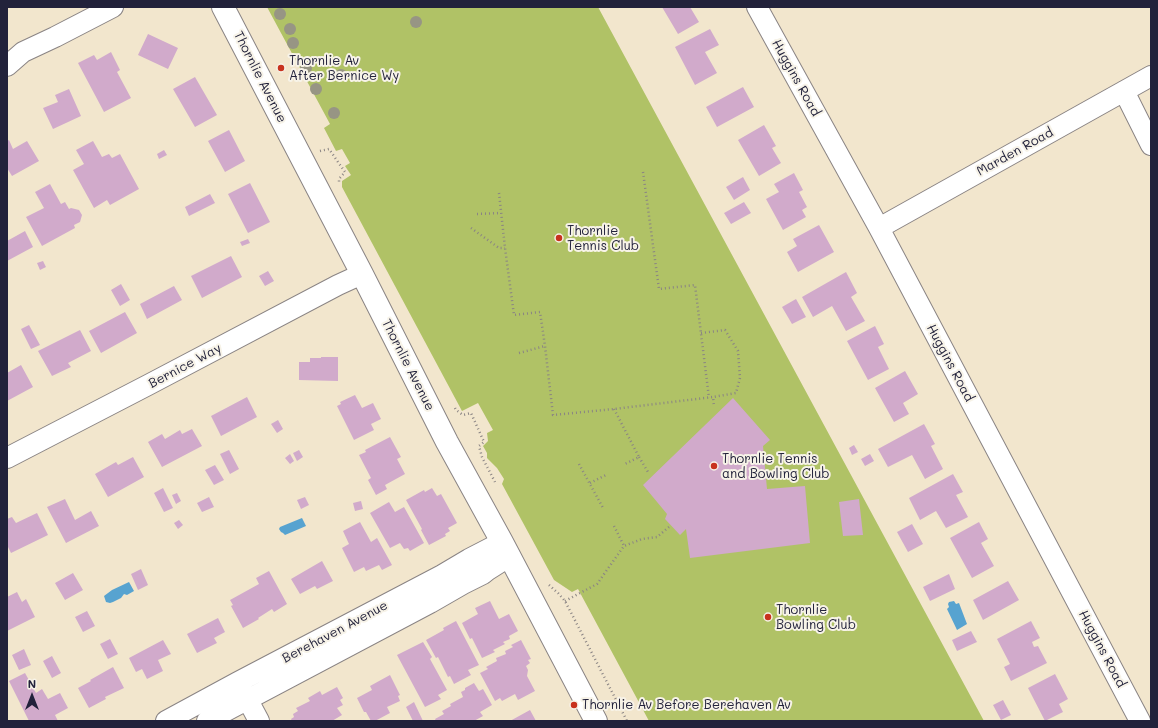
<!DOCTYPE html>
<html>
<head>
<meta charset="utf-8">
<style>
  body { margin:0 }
  #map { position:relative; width:1158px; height:728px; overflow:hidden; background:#f2e6cd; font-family:Mali,sans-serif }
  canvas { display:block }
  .frame { position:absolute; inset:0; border:8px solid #22223b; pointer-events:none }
  .north { position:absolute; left:12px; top:676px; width:40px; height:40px; -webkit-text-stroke:3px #f7f3e8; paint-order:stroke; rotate:0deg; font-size:11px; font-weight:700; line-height:16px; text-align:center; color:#22223b }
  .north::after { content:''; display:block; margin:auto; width:14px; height:18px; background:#22223b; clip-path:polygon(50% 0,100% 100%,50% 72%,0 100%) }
</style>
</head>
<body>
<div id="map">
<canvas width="1158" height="728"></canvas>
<div class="frame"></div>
<div class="north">N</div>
</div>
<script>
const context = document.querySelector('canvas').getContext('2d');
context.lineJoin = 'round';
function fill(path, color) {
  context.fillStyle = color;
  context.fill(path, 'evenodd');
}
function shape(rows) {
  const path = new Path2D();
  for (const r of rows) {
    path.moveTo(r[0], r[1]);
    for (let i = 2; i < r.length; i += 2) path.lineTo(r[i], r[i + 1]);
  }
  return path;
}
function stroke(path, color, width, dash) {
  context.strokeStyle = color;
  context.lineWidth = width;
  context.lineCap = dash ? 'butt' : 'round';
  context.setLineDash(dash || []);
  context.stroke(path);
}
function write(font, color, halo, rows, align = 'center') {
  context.font = font + ' Mali,sans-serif';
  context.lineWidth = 4;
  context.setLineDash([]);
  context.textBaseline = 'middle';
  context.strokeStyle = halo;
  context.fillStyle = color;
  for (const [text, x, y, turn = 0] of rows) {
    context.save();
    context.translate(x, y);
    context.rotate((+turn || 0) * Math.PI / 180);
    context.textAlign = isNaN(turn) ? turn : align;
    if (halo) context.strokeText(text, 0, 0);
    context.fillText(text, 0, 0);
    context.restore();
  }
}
fill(shape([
  [267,7,598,7,984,721,649,721,578,589,572,592,554,580,502,484,504,479,497,468,487,458,487,453,483,446,488,441,487,433,493,430,478,403,462,411,342,187,342,181,351,175,345,166,350,163,342,149,336,151,324,128,330,124]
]), '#b0c266');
fill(shape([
  [302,518,306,526,285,535,283,533,281,532,279,529,280,527],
  [129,582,134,591,127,595,124,594,121,598,113,602,110,603,106,602,104,596,112,590],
  [954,601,956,604,959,603,967,624,957,630,947,609,949,607,948,604,949,602]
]), '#57a3d0');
fill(shape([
  [662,7,690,7,699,22,678,34],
  [710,29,719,45,705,52,717,73,695,85,675,47],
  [148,34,178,48,168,69,138,55],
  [111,52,120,70,117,72,131,98,104,112,78,63,94,55,97,60],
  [195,77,217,115,195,127,173,89],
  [743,87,754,107,717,127,706,107],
  [69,89,81,116,53,129,43,108,58,102,55,95],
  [764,125,776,146,772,148,781,163,759,176,738,140],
  [229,130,245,161,225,172,208,141],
  [9,140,13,149,27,141,39,161,12,176,7,168,7,141],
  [93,141,102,157,109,154,112,158,120,154,139,189,110,205,107,200,94,208,73,170,84,164,76,150],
  [164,150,167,155,159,159,157,154],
  [794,173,803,190,799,192,807,207,802,210,806,217,783,230,766,199,779,192,774,184],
  [743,177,750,190,734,200,726,187],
  [250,183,270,222,248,233,228,194],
  [50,184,61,204,65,202,69,209,71,208,79,210,82,215,80,222,74,225,75,228,42,246,26,217,44,208,35,192],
  [210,194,215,203,189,216,185,207],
  [744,202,751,213,731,224,724,213],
  [819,225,834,252,798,272,787,252,797,246,793,239],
  [25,231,33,247,7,261,7,241],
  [248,239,250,243,242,246,240,242],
  [231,256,242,277,202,298,191,276],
  [43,261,46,267,40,270,37,263],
  [268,271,274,281,265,286,259,276],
  [846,272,857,293,851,297,865,321,846,331,832,306,813,317,802,297],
  [121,284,130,300,120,306,111,290],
  [174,286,182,300,147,319,140,304],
  [796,299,806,317,792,324,782,307],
  [125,312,137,333,101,353,89,331],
  [29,325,40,345,31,349,21,329],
  [875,326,884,344,878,347,889,369,868,380,847,341],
  [80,330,91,351,68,363,71,367,52,376,38,351],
  [321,357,338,357,338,381,299,380,299,362,310,362,310,358,321,358],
  [21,365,33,387,7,401,7,373],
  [905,371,918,394,903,403,909,414,894,422,875,388],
  [355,395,362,408,373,403,381,419,371,424,374,430,354,440,337,406,341,404,340,402],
  [247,397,257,417,221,436,211,416],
  [733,398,770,440,763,446,767,489,805,486,810,543,690,558,686,529,680,535,665,519,667,514,643,485],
  [278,420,283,429,277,433,271,424],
  [924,424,935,444,931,446,943,469,925,479,912,455,888,467,878,449],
  [192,429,202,446,162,467,148,442,162,434,165,439,180,430,182,434],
  [390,437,401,457,397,459,405,474,385,485,387,489,376,495,368,480,371,478,359,455,366,452,365,450],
  [854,445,858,452,852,455,849,448],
  [229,450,239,469,230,474,220,454],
  [299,450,303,457,297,461,293,453],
  [290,454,294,461,290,464,285,458],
  [870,454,874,461,865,466,861,459],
  [133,457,144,477,108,497,95,474,116,462,118,465],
  [215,465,224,480,214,485,205,470],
  [953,474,963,492,956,495,968,517,946,528,936,511,920,520,909,498],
  [163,488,173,508,164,512,154,493],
  [432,488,437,496,441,494,457,523,448,528,450,531,445,534,446,536,429,545,421,530,422,529,406,500,424,490,425,492],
  [177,493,181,501,176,504,172,495],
  [209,497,214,507,202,512,197,503],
  [305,497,309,505,301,509,297,500],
  [65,499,75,520,91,511,99,526,66,543,47,507],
  [859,499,863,535,843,536,839,502],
  [361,501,363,509,355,511,353,503],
  [389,502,395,512,404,507,424,543,410,551,408,548,404,549,400,543,390,548,370,513],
  [37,513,48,535,11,553,7,545,7,519,12,517,16,523],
  [179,520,183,525,178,529,174,523],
  [360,522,371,542,377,538,392,565,382,570,379,565,366,571,364,567,354,572,342,548,349,544,343,531],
  [979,522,988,539,981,543,994,566,972,578,950,538],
  [912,524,923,544,908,552,897,532],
  [322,561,333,581,317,589,315,586,300,594,291,579],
  [141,569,148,585,138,590,131,574],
  [269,571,287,604,274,612,272,609,258,618,259,619,243,628,231,606,233,605,230,600,259,584,256,578],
  [73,573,83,590,65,600,55,583],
  [949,574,955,589,930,601,923,587],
  [1008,581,1019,600,983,620,973,600],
  [17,592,22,602,26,599,35,617,7,631,7,597],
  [490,601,499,619,509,614,518,631,509,636,510,639,503,642,505,644,493,650,495,652,482,658,472,638,470,639,462,623,478,614,475,608],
  [87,611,95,626,83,632,75,617],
  [218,618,225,632,214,638,217,643,197,653,187,634],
  [456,621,479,665,468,670,471,675,454,684,450,676,448,677,438,657,436,658,426,640,444,630,443,628],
  [1031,621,1040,638,1032,642,1034,647,1038,646,1047,663,1011,681,1004,667,1010,664,997,639],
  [971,631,977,642,957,651,952,640],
  [110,639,118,654,108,659,100,644],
  [163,640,171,654,158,660,163,671,147,679,142,669,136,672,129,658],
  [521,640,531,659,528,660,530,663,526,666,528,670,527,676,535,691,518,700,515,694,502,701,500,698,495,701,480,673,488,669,486,667,497,661,496,658,506,654,505,651,513,647,511,645],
  [423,642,432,657,430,659,447,690,438,695,441,699,425,707,397,655],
  [24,649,31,665,19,670,12,655],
  [52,656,61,673,52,678,43,661],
  [113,667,124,688,105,697,106,699,89,708,78,688,91,681,90,680],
  [25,673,36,693,42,689,48,699,60,693,68,708,55,715,58,721,29,721,9,681],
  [1055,674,1068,699,1059,704,1063,712,1045,721,1028,688],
  [390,675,400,695,398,696,400,701,387,707,390,713,375,721,371,721,366,712,364,712,357,698,372,690,370,686],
  [474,683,479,691,483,689,492,705,480,712,483,716,474,721,436,721,435,719,444,714,442,711,451,706,450,704,463,697,461,692,465,690,465,688],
  [337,687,343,698,340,700,343,705,337,708,342,715,332,721,292,721,291,719,294,717,293,714,298,711,296,708,310,701,308,698,320,691,322,695],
  [1003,700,1011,715,1001,720,993,705],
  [414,702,423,721,413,721,406,707],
  [530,710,536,721,510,721]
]), '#d1aacb');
const minor = shape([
  [757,7,879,228,1140,721],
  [7,66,23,52,55,37,113,7],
  [1124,91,1151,145],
  [879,228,1151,76],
  [7,458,148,385,338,285,362,274],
  [242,689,259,721],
  [166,721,238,682,442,575,469,559,502,542],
  [207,721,430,603,463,584,483,574,488,570,510,556]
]);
const major = shape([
  [223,7,362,274,447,442,502,542,596,721]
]);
stroke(minor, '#8a8484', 22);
stroke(major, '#8a8484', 24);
stroke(shape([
  [320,151,329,149,345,172,339,179,339,184],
  [643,172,659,289,695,285,709,398],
  [499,193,505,248,514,315,540,312,545,346,553,415,614,409,713,397,714,406],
  [477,214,500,213],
  [471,228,499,248,505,248],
  [701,333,725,330,738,351,740,378,736,393,713,397],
  [519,353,545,346],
  [455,408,456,410,463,415,471,413,484,442,479,446,482,457,495,482],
  [614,409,639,457,625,464],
  [639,457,648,472],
  [579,464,603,508],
  [590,483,606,475],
  [614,526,624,546],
  [549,585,558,593,565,601,627,721],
  [565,601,597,584,624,546,642,539,657,537,669,527]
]), '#8a8484', 2.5, [1, 3]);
stroke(minor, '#fff', 20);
stroke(major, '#fff', 22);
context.fillStyle = '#979584';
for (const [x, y] of [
  [280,14],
  [416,22],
  [290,29],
  [293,43],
  [306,68],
  [341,75],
  [316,89],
  [334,113]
]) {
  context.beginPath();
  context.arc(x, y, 6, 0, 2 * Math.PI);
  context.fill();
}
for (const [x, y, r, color] of [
  [281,68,4,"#c8321e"],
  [559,238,4,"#c8321e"],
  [714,466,4,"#c8321e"],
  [768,617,4,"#c8321e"],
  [574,705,4,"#c8321e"]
]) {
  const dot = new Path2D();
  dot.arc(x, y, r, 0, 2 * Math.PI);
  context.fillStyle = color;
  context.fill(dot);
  stroke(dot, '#f7f3e8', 1.5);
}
write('13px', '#22223b', '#f7f3e8', [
  ["Thornlie Av",289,61],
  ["After Bernice Wy",289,76],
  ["Thornlie",567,231],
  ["Tennis Club",567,246],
  ["Thornlie Tennis",722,459],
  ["and Bowling Club",722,474],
  ["Thornlie",776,610],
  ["Bowling Club",776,625],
  ["Thornlie Av Before Berehaven Av",582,705]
], 'left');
write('13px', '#22223b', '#f7f3e8', [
  ["Thornlie Avenue",260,77,63],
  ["Huggins Road",796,78,61],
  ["Marden Road",1015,152,-29],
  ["Huggins Road",950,363,62],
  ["Thornlie Avenue",408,365,63],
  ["Bernice Way",185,366,-28],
  ["Berehaven Avenue",335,632,-28],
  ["Huggins Road",1102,649,62]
]);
</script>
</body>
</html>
